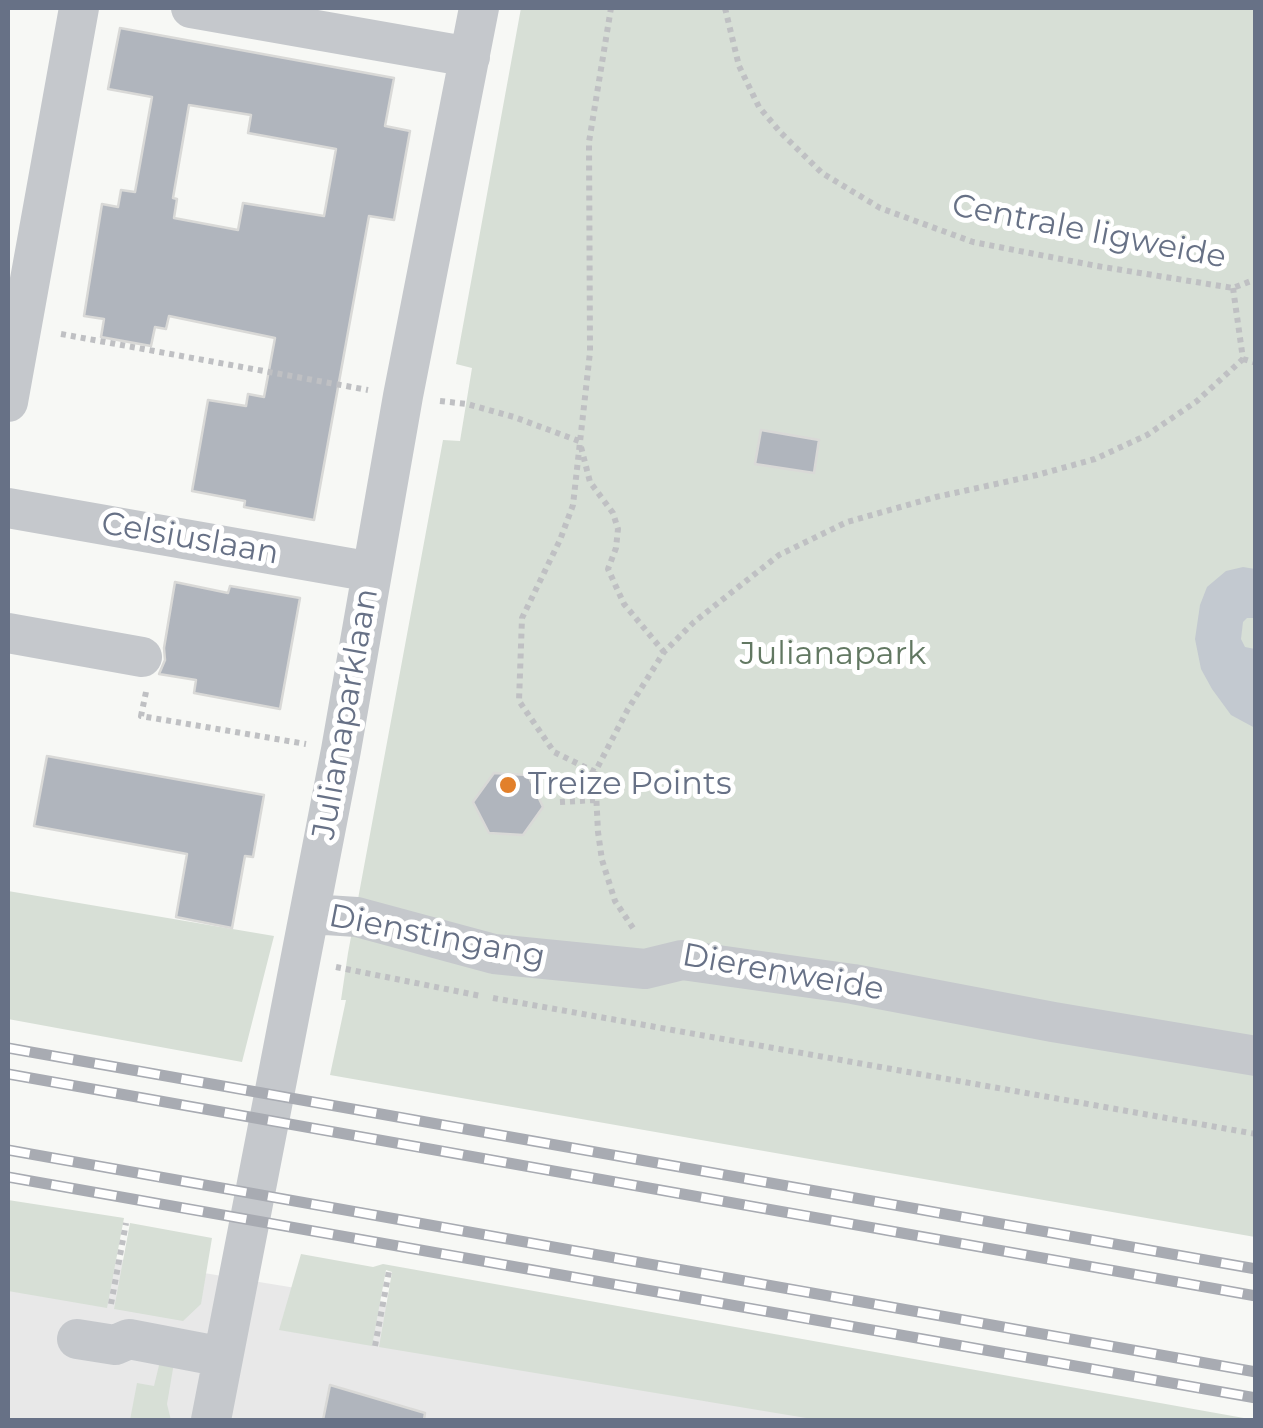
<!DOCTYPE html>
<html>
<head>
<meta charset="utf-8">
<style>
  body { margin:0 }
  #map { position:relative; width:1263px; height:1428px; overflow:hidden; background:#f7f8f5; font-family:Montserrat,sans-serif }
  canvas { display:block }
  .frame { position:absolute; inset:0; border:10px solid #677186; pointer-events:none }
</style>
</head>
<body>
<div id="map">
<canvas width="1263" height="1428"></canvas>
<div class="frame"></div>
</div>
<script>
const context = document.querySelector('canvas').getContext('2d');
context.lineJoin = 'round';
function fill(path, color) {
  context.fillStyle = color;
  context.fill(path, 'evenodd');
}
function shape(rows) {
  const path = new Path2D();
  for (const r of rows) {
    path.moveTo(r[0], r[1]);
    for (let i = 2; i < r.length; i += 2) path.lineTo(r[i], r[i + 1]);
  }
  return path;
}
function stroke(path, color, width, dash) {
  context.strokeStyle = color;
  context.lineWidth = width;
  context.lineCap = dash ? 'butt' : 'round';
  context.setLineDash(dash || []);
  context.stroke(path);
}
function write(font, color, halo, rows, align = 'center') {
  context.font = font + ' Montserrat,sans-serif';
  context.lineWidth = 10;
  context.setLineDash([]);
  context.textBaseline = 'middle';
  context.strokeStyle = halo;
  context.fillStyle = color;
  for (const [text, x, y, turn = 0] of rows) {
    context.save();
    context.translate(x, y);
    context.rotate((+turn || 0) * Math.PI / 180);
    context.textAlign = isNaN(turn) ? turn : align;
    if (halo) context.strokeText(text, 0, 0);
    context.fillText(text, 0, 0);
    context.restore();
  }
}
fill(shape([
  [8,1241,951,1395,1088,1420,8,1420]
]), '#e8e8e8');
fill(shape([
  [521,8,1255,8,1255,1237,330,1075,346,1000,341,1000,348,953,443,440,460,441,472,368,456,364],
  [8,891,274,936,242,1062,8,1019],
  [8,1200,124,1218,107,1308,8,1291],
  [130,1223,212,1238,201,1304,183,1321,114,1309],
  [301,1254,373,1267,383,1264,1255,1420,818,1420,379,1347,392,1272,386,1270,372,1346,279,1330],
  [162,1353,175,1357,167,1404,171,1420,130,1420,137,1383,154,1386]
]), '#d7dfd6');
fill(shape([
  [1243,567,1255,569,1255,618,1247,618,1243,622,1241,639,1245,647,1255,649,1255,728,1231,715,1212,689,1201,669,1195,639,1200,605,1207,587,1226,571]
]), '#c3c9d0');
const building = shape([
  [120,28,394,78,385,126,410,131,394,220,369,216,314,520,244,507,245,501,192,491,208,400,246,406,248,394,264,397,275,338,169,316,166,329,155,327,151,346,101,337,104,319,84,316,102,204,118,207,121,190,135,192,152,97,108,89,120,28],
  [189,105,251,115,248,133,336,149,324,216,243,203,238,230,174,218,177,199,173,198,189,105],
  [761,430,819,440,814,473,755,464,761,430],
  [175,582,228,593,230,586,300,598,280,709,194,693,196,680,159,674,165,660,164,648,175,582],
  [47,756,264,795,253,857,245,856,232,928,176,917,187,854,34,826,47,756],
  [494,773,528,775,543,807,523,835,489,833,473,802,494,773],
  [330,1385,425,1413,424,1420,323,1420,330,1385]
]);
fill(building, '#b0b5bd');
stroke(building, '#d9d9d7', 2.5);
stroke(shape([
  [725,8,739,66,759,107,781,133,822,173,880,208,973,242,1097,266,1233,288,1256,279],
  [1233,288,1243,359],
  [61,334,368,390],
  [1243,359,1256,363],
  [440,401,467,404,514,417,579,441],
  [581,447,590,482,613,513,618,529,616,548,608,569,624,604,664,652],
  [146,692,141,716,306,744],
  [595,772,554,752,519,701,522,618,560,540,573,505,590,352,589,142,611,8],
  [560,802,596,800],
  [633,928,615,901,602,860,598,832,595,772,628,709,664,652,694,622,779,555,847,522,936,497,1037,475,1095,459,1147,435,1197,401,1243,359],
  [336,967,481,996],
  [493,998,1256,1134],
  [111,1304,126,1223],
  [375,1346,389,1271]
]), '#bfc0c3', 6, [5, 5]);
stroke(shape([
  [191,8,470,57],
  [8,402,79,8],
  [8,508,372,572],
  [8,633,142,657],
  [310,914,357,917,494,954,645,969,682,960,853,984,1053,1022,1256,1056],
  [77,1339,115,1345,129,1339,223,1357],
  [211,1420,341,750,403,396,479,8]
]), '#c5c8cc', 40);
const rail = shape([
  [8,1048,1256,1269],
  [8,1074,1256,1296],
  [8,1150,1256,1372],
  [8,1177,1256,1398]
]);
stroke(rail, '#a8abb2', 11);
stroke(rail, '#fff', 8, [22]);
for (const [x, y, r, color] of [
  [508,785,10,"#e2802b"]
]) {
  const dot = new Path2D();
  dot.arc(x, y, r, 0, 2 * Math.PI);
  context.fillStyle = color;
  context.fill(dot);
  stroke(dot, '#fff', 4);
}
write('32px', '#677186', '#fff', [
  ["Centrale ligweide",1089,232,11],
  ["Celsiuslaan",190,539,10],
  ["Julianaparklaan",346,714,-80],
  ["Dienstingang",437,937,11],
  ["Dierenweide",783,973,10]
]);
write('32px', '#627862', '#fff', [
  ["Julianapark",833,655]
]);
write('32px', '#677186', '#fff', [
  ["Treize Points",528,785]
], 'left');
</script>
</body>
</html>
